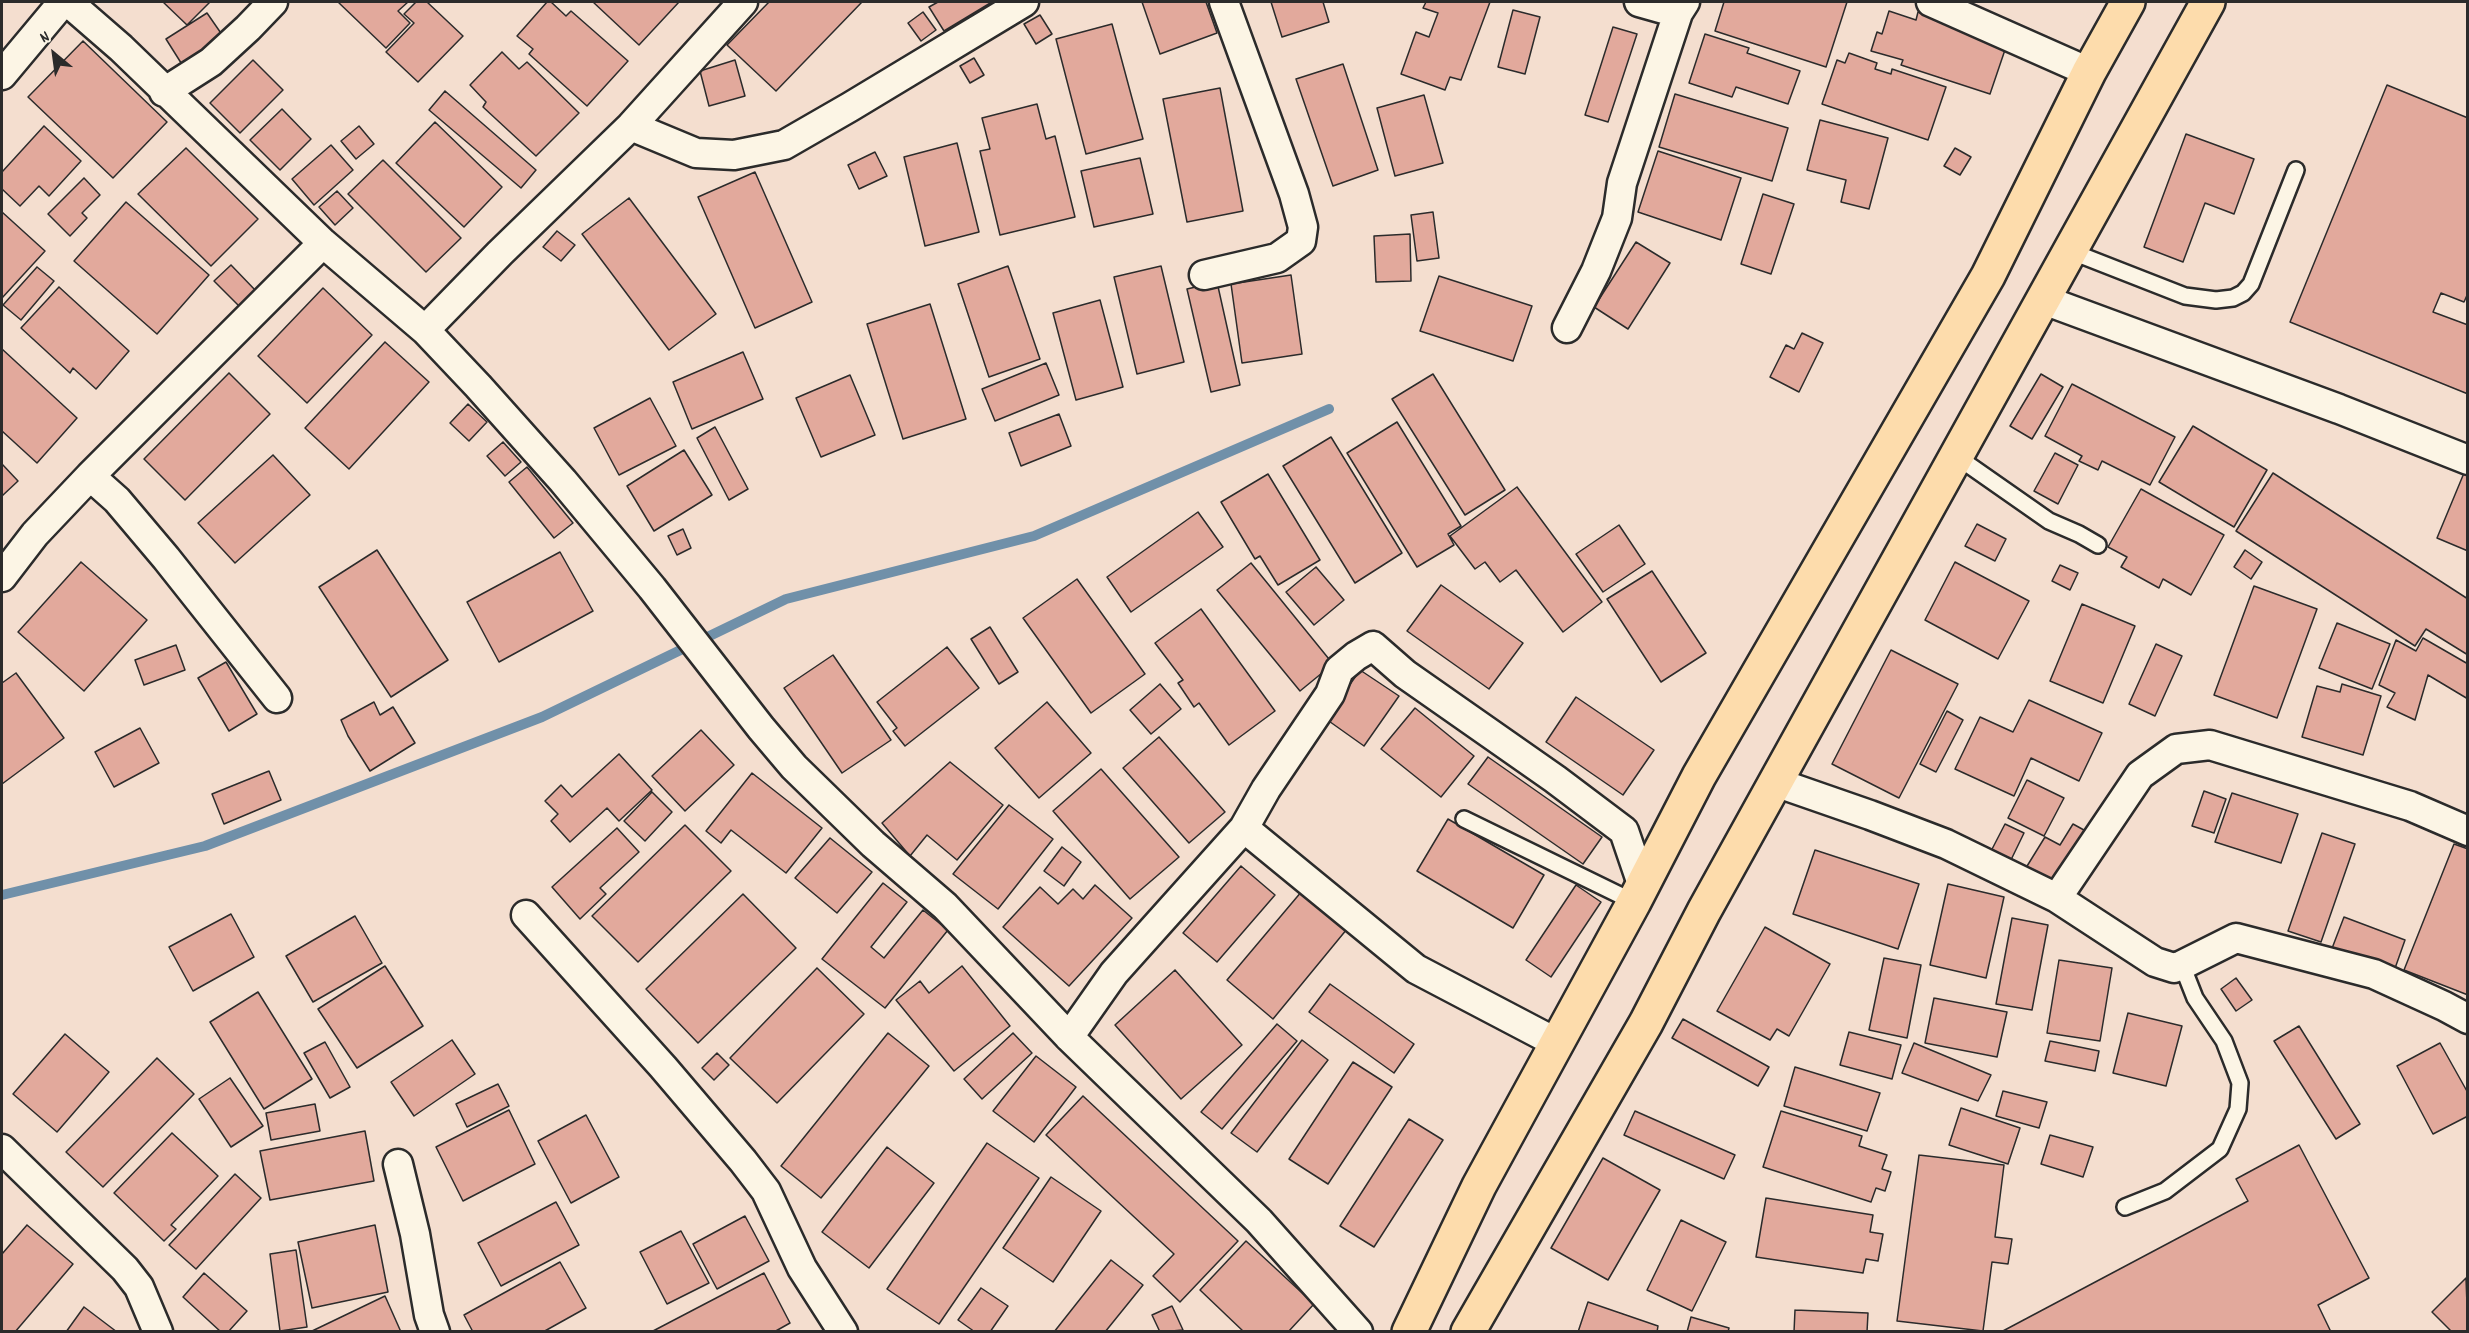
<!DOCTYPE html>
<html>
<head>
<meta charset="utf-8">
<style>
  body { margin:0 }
  #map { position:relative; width:2469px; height:1333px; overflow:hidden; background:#f4decf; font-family:Dekko,sans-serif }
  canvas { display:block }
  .frame { position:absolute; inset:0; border:3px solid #2b2b2b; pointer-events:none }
  .north { position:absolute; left:24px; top:24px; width:60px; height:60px; -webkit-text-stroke:4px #fcf5e5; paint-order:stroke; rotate:331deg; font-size:16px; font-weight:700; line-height:24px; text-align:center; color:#2b2b2b }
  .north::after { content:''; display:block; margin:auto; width:21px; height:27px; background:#2b2b2b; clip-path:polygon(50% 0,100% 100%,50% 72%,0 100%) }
</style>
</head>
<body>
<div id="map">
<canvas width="2469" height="1333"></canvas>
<div class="frame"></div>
<div class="north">N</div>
</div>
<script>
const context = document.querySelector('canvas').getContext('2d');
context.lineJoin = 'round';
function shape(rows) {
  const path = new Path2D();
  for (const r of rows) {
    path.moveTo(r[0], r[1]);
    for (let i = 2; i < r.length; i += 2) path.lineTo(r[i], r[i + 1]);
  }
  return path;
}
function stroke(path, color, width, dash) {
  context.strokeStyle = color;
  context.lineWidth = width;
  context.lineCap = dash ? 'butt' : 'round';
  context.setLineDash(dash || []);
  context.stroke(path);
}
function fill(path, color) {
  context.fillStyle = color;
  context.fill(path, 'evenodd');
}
stroke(shape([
  [2,895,205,846,542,717,786,599,1034,536,1329,409]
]), '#7090a9', 10);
const building = shape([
  [163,2,210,2,187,25,163,2],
  [338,2,408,2,398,11,410,23,386,48,338,2],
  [416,2,427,2,463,36,418,82,386,52,414,23,404,14,416,2],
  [547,2,551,2,566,16,571,11,628,61,587,106,529,54,533,49,517,36,547,2],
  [593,2,679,2,639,45,593,2],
  [769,2,862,2,776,91,727,45,769,2],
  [938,2,992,2,944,31,929,7,938,2],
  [1142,2,1206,2,1217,33,1160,54,1142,2],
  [1271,2,1323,2,1329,22,1282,37,1271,2],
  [1426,2,1490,2,1461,80,1450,77,1445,90,1401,74,1416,32,1429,37,1438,13,1423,8,1426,2],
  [1724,2,1847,2,1826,67,1715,31,1724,2],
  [1513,10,1540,17,1525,74,1498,67,1513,10],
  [1889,11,1916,20,1918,12,2008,41,1990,94,1901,65,1903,60,1871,51,1877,32,1882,34,1889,11],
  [923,12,936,30,921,41,908,23,923,12],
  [207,13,225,39,183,66,166,39,207,13],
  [1040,15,1052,34,1036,44,1024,24,1040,15],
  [1112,24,1143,139,1086,154,1056,39,1112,24],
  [1613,27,1637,34,1608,122,1585,115,1613,27],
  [1705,34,1749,48,1747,53,1800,71,1788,104,1736,87,1732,97,1689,83,1705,34],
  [83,41,167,122,113,178,28,97,83,41],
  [502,52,519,69,527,62,579,113,536,156,483,107,486,102,470,85,502,52],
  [1849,53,1877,63,1875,69,1891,74,1892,69,1946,87,1928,140,1822,104,1837,60,1845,63,1849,53],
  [974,58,984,75,970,83,960,66,974,58],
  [253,60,283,90,240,133,210,103,253,60],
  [735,60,745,96,709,106,700,71,735,60],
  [1343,64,1378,170,1333,186,1296,79,1343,64],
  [2387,85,2468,118,2468,293,2464,302,2441,293,2433,312,2468,325,2468,394,2290,322,2387,85],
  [1220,88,1243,211,1187,222,1163,99,1220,88],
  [445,91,536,170,521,188,429,110,445,91],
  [1675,94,1788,128,1772,181,1659,147,1675,94],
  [1424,95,1443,163,1395,176,1377,108,1424,95],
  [1037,104,1046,139,1055,136,1075,217,1000,235,980,151,990,149,982,118,1037,104],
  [282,109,311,139,280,170,250,140,282,109],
  [1820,120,1888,138,1869,209,1841,202,1846,180,1807,170,1820,120],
  [435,122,502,187,464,227,396,163,435,122],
  [44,126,81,161,49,196,39,186,20,206,2,189,2,172,44,126],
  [359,126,374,144,356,159,341,141,359,126],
  [2186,134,2254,159,2234,214,2205,203,2183,262,2144,247,2186,134],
  [957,143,979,232,925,246,904,157,957,143],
  [331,145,353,170,314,205,292,179,331,145],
  [186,148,258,219,211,266,138,194,186,148],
  [1955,148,1971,157,1960,175,1944,166,1955,148],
  [1658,151,1741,178,1721,240,1638,212,1658,151],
  [875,152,887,176,859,189,848,165,875,152],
  [1140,158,1153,214,1094,227,1081,171,1140,158],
  [383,160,461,238,426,272,348,194,383,160],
  [755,172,812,302,755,328,698,197,755,172],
  [84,178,100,195,82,213,87,218,70,236,48,214,84,178],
  [337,191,353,208,335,225,319,207,337,191],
  [1763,194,1794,204,1771,274,1741,264,1763,194],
  [629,198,716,314,669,350,582,234,629,198],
  [126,202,209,275,157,334,74,261,126,202],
  [2,212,45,251,2,298,2,212],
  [1433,212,1439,258,1417,261,1411,215,1433,212],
  [557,231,575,245,561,261,543,247,557,231],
  [1410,234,1411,281,1376,282,1374,236,1410,234],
  [1636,242,1670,263,1628,329,1594,307,1636,242],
  [231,265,257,292,241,308,214,281,231,265],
  [1008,266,1040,359,989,377,958,284,1008,266],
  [1161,266,1184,362,1137,374,1114,277,1161,266],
  [37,267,54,281,21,320,3,305,37,267],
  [1291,275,1302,354,1242,363,1231,284,1291,275],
  [1439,276,1532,306,1513,361,1420,331,1439,276],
  [1217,282,1240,385,1211,392,1187,289,1217,282],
  [59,287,129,351,96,389,73,368,70,373,21,328,59,287],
  [323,288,372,335,307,403,258,356,323,288],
  [1100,300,1123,387,1076,400,1053,313,1100,300],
  [930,304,966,419,903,439,867,324,930,304],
  [1802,333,1823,343,1799,392,1770,377,1786,345,1794,349,1802,333],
  [385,342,429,382,349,469,305,428,385,342],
  [2,349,77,418,37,463,2,431,2,349],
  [743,352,763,399,692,429,673,382,743,352],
  [1046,363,1059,395,995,421,982,389,1046,363],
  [229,373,270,414,185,500,144,459,229,373],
  [1433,374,1505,490,1465,515,1392,399,1433,374],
  [2041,374,2063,387,2032,439,2010,426,2041,374],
  [850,375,875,435,821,457,796,398,850,375],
  [2072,384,2175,437,2150,485,2102,461,2098,470,2079,461,2082,456,2045,436,2072,384],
  [650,398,676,446,619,475,594,428,650,398],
  [468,404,487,422,469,441,450,423,468,404],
  [1059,414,1071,446,1021,466,1009,433,1059,414],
  [1397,422,1461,526,1448,534,1454,545,1417,567,1347,453,1397,422],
  [2193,426,2267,470,2234,527,2159,482,2193,426],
  [715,427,748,489,729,500,697,438,715,427],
  [1331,437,1402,553,1355,583,1283,466,1331,437],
  [503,442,521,462,505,476,487,456,503,442],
  [684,450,712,495,654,531,627,486,684,450],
  [2055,453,2078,465,2058,504,2034,491,2055,453],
  [273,455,310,495,235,563,198,523,273,455],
  [2,464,18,481,2,496,2,464],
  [527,467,573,523,554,538,509,482,527,467],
  [2273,473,2468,599,2468,655,2426,629,2415,646,2236,531,2273,473],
  [2464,473,2468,474,2468,551,2437,538,2464,473],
  [1268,474,1320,560,1278,585,1260,556,1255,559,1221,502,1268,474],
  [1517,487,1602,602,1563,632,1516,570,1500,582,1485,562,1475,569,1450,536,1517,487],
  [2141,489,2224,535,2191,595,2163,579,2159,588,2121,567,2127,557,2108,547,2141,489],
  [1198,512,1223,547,1131,612,1107,577,1198,512],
  [1977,524,2006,539,1995,561,1965,546,1977,524],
  [1619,525,1645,564,1603,592,1576,554,1619,525],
  [683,529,691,548,677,555,668,536,683,529],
  [377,550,448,660,391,697,319,587,377,550],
  [2245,550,2262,562,2251,579,2234,567,2245,550],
  [560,552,593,611,499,662,467,602,560,552],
  [81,562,147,620,84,691,18,632,81,562],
  [1955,562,2029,601,1998,659,1925,620,1955,562],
  [1251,563,1333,664,1300,691,1217,590,1251,563],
  [2060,565,2078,573,2070,590,2052,581,2060,565],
  [1316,567,1344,600,1314,625,1286,592,1316,567],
  [1652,571,1706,653,1661,682,1607,599,1652,571],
  [1077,579,1145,674,1091,713,1023,618,1077,579],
  [1441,585,1523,643,1489,689,1407,631,1441,585],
  [2254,586,2317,609,2277,718,2214,695,2254,586],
  [2082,604,2135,626,2103,703,2050,681,2082,604],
  [1201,609,1275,711,1229,745,1199,703,1194,707,1178,683,1183,680,1155,643,1201,609],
  [2337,623,2390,644,2372,689,2319,668,2337,623],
  [990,627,1018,672,999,684,971,639,990,627],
  [2423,638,2468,664,2468,699,2428,675,2415,720,2387,707,2395,693,2379,685,2396,640,2416,651,2423,638],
  [2156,644,2182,656,2155,716,2129,704,2156,644],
  [176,645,185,670,144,685,135,660,176,645],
  [947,647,979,688,905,746,893,731,897,728,877,702,947,647],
  [1891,650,1958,684,1899,798,1832,764,1891,650],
  [833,655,891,740,842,773,784,688,833,655],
  [226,662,257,714,229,731,198,678,226,662],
  [1360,670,1399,696,1364,746,1326,719,1360,670],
  [16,673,64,738,2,784,2,683,16,673],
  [1160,684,1181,709,1151,734,1130,710,1160,684],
  [2342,684,2381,696,2363,755,2302,737,2317,686,2340,692,2342,684],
  [1576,697,1654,750,1623,795,1546,742,1576,697],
  [2029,700,2102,733,2079,781,2031,758,2014,796,1955,769,1980,717,2013,732,2029,700],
  [374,702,380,715,393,707,415,743,370,771,348,736,341,720,374,702],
  [1047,702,1091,753,1039,798,995,748,1047,702],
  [1415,708,1474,756,1441,797,1381,749,1415,708],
  [1947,711,1963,720,1936,772,1920,764,1947,711],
  [140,728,159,763,114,787,95,752,140,728],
  [701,730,734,765,685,811,652,776,701,730],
  [1159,737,1225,812,1189,843,1123,768,1159,737],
  [619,754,652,790,619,821,607,808,570,842,551,821,558,814,545,801,561,785,572,797,619,754],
  [1488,757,1602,837,1583,864,1468,784,1488,757],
  [950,762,1003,805,957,860,927,835,910,856,882,823,950,762],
  [1101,769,1179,857,1130,899,1053,811,1101,769],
  [269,771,281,800,224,824,212,794,269,771],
  [752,773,822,828,786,873,731,830,721,843,706,831,752,773],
  [2027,780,2064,798,2044,836,2008,818,2027,780],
  [2204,791,2226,799,2214,833,2192,826,2204,791],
  [652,792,672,812,645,841,624,821,652,792],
  [2232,793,2298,814,2281,863,2215,842,2232,793],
  [1009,805,1053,839,998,909,953,874,1009,805],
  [1448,819,1544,875,1513,928,1417,871,1448,819],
  [2005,824,2024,833,2009,864,1989,855,2005,824],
  [2073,824,2093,835,2051,888,2024,871,2045,837,2060,845,2073,824],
  [685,825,731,871,638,962,592,916,685,825],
  [617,828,639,852,600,888,606,894,580,919,552,887,617,828],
  [2322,833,2355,844,2321,942,2288,931,2322,833],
  [830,838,872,872,837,913,795,878,830,838],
  [2454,844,2468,849,2468,995,2404,970,2454,844],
  [1062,847,1081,862,1064,886,1044,871,1062,847],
  [1815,850,1919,884,1898,949,1793,914,1815,850],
  [1241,866,1275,895,1217,962,1183,933,1241,866],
  [883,883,907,902,871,947,884,958,923,910,948,930,885,1008,822,959,883,883],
  [1948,884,2004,897,1986,978,1930,965,1948,884],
  [1095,885,1132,918,1069,986,1003,927,1040,887,1058,904,1073,889,1083,899,1095,885],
  [1576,885,1601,902,1551,977,1526,960,1576,885],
  [1302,891,1347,929,1273,1019,1227,980,1302,891],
  [743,894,796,948,698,1043,646,989,743,894],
  [231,914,254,957,193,991,169,947,231,914],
  [355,916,382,963,313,1002,286,956,355,916],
  [2344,917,2405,940,2393,974,2331,951,2344,917],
  [2012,918,2048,925,2032,1010,1996,1004,2012,918],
  [1765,927,1830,964,1789,1036,1777,1029,1770,1040,1717,1011,1765,927],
  [1884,958,1921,965,1907,1038,1869,1030,1884,958],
  [2059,960,2112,968,2100,1041,2047,1033,2059,960],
  [385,966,423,1026,357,1068,318,1009,385,966],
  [962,966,1010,1026,954,1071,896,1000,920,981,929,993,962,966],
  [817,968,864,1014,777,1103,730,1058,817,968],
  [1175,970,1242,1045,1181,1099,1115,1025,1175,970],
  [2236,978,2252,1000,2236,1011,2221,989,2236,978],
  [1330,984,1414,1044,1394,1073,1309,1012,1330,984],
  [258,992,312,1079,264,1109,210,1022,258,992],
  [1934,998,2007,1012,1997,1057,1925,1043,1934,998],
  [2128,1013,2182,1026,2166,1086,2113,1073,2128,1013],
  [1683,1019,1769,1067,1758,1086,1672,1038,1683,1019],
  [1277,1024,1297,1041,1222,1129,1201,1112,1277,1024],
  [2299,1026,2360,1124,2336,1139,2274,1041,2299,1026],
  [1849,1032,1901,1045,1892,1079,1840,1065,1849,1032],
  [888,1033,929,1066,821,1198,781,1166,888,1033],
  [1013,1033,1032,1053,982,1099,964,1079,1013,1033],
  [65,1034,109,1072,57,1132,13,1094,65,1034],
  [452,1040,475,1074,414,1116,391,1082,452,1040],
  [1302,1040,1328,1060,1257,1152,1231,1133,1302,1040],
  [2050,1041,2099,1051,2095,1071,2045,1061,2050,1041],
  [325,1042,350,1087,330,1098,304,1053,325,1042],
  [1914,1043,1991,1075,1978,1101,1902,1073,1914,1043],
  [2440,1043,2468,1093,2468,1116,2433,1134,2397,1066,2440,1043],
  [717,1053,729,1065,714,1080,702,1068,717,1053],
  [1036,1056,1076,1087,1034,1142,993,1111,1036,1056],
  [157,1058,194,1094,103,1187,66,1152,157,1058],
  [1353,1062,1392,1087,1328,1184,1289,1159,1353,1062],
  [1795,1067,1880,1093,1867,1131,1784,1106,1795,1067],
  [230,1078,263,1126,231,1147,199,1099,230,1078],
  [498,1084,509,1106,467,1127,456,1104,498,1084],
  [2003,1091,2047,1102,2039,1128,1996,1116,2003,1091],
  [1083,1096,1238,1241,1180,1302,1153,1276,1174,1254,1046,1135,1083,1096],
  [315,1104,320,1131,271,1140,266,1113,315,1104],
  [1961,1108,2020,1128,2008,1164,1949,1145,1961,1108],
  [509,1110,535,1164,463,1201,436,1147,509,1110],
  [1635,1111,1735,1155,1724,1179,1624,1135,1635,1111],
  [1781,1111,1862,1136,1859,1146,1887,1155,1882,1169,1891,1172,1885,1191,1876,1188,1871,1202,1763,1167,1781,1111],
  [586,1115,619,1177,571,1203,538,1141,586,1115],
  [1409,1119,1443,1140,1374,1247,1340,1226,1409,1119],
  [365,1131,374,1181,270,1200,260,1151,365,1131],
  [172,1133,218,1176,171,1225,176,1229,164,1241,114,1193,172,1133],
  [2050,1135,2093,1147,2083,1177,2041,1164,2050,1135],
  [987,1143,1039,1178,939,1324,887,1289,987,1143],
  [2299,1145,2369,1278,2318,1305,2331,1332,2001,1332,2248,1201,2236,1179,2299,1145],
  [887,1147,934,1183,869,1268,822,1232,887,1147],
  [1919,1155,2004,1165,1995,1237,2012,1239,2008,1264,1992,1262,1983,1331,1897,1321,1919,1155],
  [1603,1158,1660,1190,1608,1280,1551,1248,1603,1158],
  [235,1174,261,1198,196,1269,169,1245,235,1174],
  [1051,1177,1101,1211,1053,1282,1003,1248,1051,1177],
  [1766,1198,1873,1215,1870,1232,1883,1234,1878,1261,1866,1259,1863,1273,1756,1257,1766,1198],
  [556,1202,579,1245,501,1286,478,1243,556,1202],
  [745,1216,769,1261,717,1289,693,1244,745,1216],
  [1681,1220,1726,1242,1692,1311,1647,1290,1681,1220],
  [27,1225,73,1264,15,1332,2,1332,2,1254,27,1225],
  [375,1225,388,1292,312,1308,298,1242,375,1225],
  [681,1231,709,1283,667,1304,640,1252,681,1231],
  [1246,1241,1314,1304,1288,1332,1244,1332,1200,1290,1246,1241],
  [296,1250,307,1327,280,1331,270,1254,296,1250],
  [1111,1260,1143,1285,1105,1332,1054,1332,1111,1260],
  [560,1262,586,1308,543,1332,473,1332,464,1315,560,1262],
  [204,1273,247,1311,228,1332,221,1332,183,1297,204,1273],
  [764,1273,790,1323,774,1332,653,1331,764,1273],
  [2466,1278,2468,1332,2452,1332,2432,1312,2466,1278],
  [981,1288,1008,1306,990,1332,975,1332,958,1320,981,1288],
  [385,1296,401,1332,310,1332,385,1296],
  [1588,1302,1658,1326,1657,1332,1578,1332,1588,1302],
  [1172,1306,1183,1330,1160,1332,1152,1315,1172,1306],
  [84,1307,117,1332,66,1332,84,1307],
  [1795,1310,1868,1313,1867,1332,1794,1332,1795,1310],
  [1691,1317,1729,1328,1728,1332,1687,1332,1691,1317]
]);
fill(building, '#e2a99c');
stroke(building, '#2b2b2b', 1.5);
const lane = shape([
  [2070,251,2185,296,2216,300,2233,298,2243,293,2251,284,2296,170],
  [1956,456,2049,521,2079,534,2098,545],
  [1464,819,1634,902],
  [2125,1207,2165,1191,2220,1149,2238,1109,2240,1083,2224,1041,2195,998,2182,965]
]);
const street = shape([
  [68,2,121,48,323,243,425,330,478,386,563,481,652,588,761,728,794,767,873,844,945,906,1069,1037,1259,1221,1358,1332],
  [1639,2,1678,13],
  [1931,2,2089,72],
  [2,75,63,2],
  [164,92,211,62,248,28,273,2],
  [631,126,696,153,734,155,784,145,850,107,1024,2],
  [1204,275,1277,258,1301,241,1303,227,1294,194,1224,2],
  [2044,300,2339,409,2468,460],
  [1567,328,1596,271,1617,218,1622,183,1678,13,1685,2],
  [425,330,500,253,631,126,743,2],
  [90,476,117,500,166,558,277,698],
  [2,577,35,534,90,476,323,243],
  [1775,782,1870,815,1946,844,2057,898,2155,962,2174,968,2182,965,2236,938,2374,974,2444,1006,2468,1019],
  [1244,828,1416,969,1557,1043],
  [2057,898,2140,775,2176,749,2210,745,2410,806,2468,831],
  [526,915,663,1067,743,1161,766,1191,802,1268,843,1332],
  [1069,1037,1114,973,1244,828,1266,789,1330,694,1339,670,1356,656,1373,646,1405,674,1555,779,1624,831,1642,884],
  [2,1149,125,1269,139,1287,158,1332],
  [398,1164,415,1234,429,1315,435,1332]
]);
const highway = shape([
  [1409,1332,1479,1186,1634,902,1699,776,1988,276,2089,72,2128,2],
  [1468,1332,1646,1023,1704,911,2208,2]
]);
stroke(lane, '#2b2b2b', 20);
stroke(street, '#2b2b2b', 33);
stroke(highway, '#2b2b2b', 38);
stroke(lane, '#fcf5e5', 15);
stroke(street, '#fcf5e5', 28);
stroke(highway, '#fddcac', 33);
</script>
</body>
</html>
